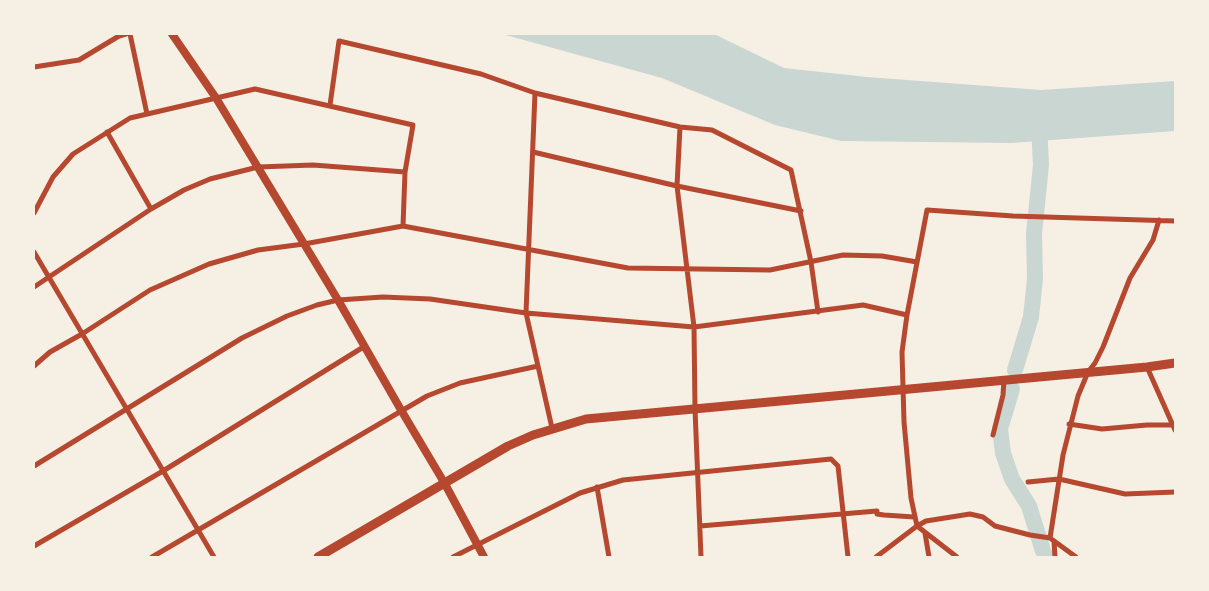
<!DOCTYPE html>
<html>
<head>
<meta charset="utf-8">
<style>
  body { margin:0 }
  #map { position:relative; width:1209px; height:591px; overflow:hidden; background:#f6efe4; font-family:"Fira Sans",sans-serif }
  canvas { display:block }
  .frame { position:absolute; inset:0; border:35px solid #f6efe4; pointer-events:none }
</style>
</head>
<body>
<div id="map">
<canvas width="1209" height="591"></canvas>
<div class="frame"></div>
</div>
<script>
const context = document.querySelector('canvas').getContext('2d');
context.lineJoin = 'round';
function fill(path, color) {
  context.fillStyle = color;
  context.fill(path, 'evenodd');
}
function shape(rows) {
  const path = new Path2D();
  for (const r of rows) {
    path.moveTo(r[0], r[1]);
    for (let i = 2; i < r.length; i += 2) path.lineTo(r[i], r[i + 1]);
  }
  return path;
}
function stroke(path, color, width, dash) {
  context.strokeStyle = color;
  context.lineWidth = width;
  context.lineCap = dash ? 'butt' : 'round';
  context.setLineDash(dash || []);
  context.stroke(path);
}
fill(shape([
  [502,34,714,34,784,68,867,77,1041,90,1175,81,1175,131,1011,143,841,141,775,125,662,78]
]), '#c9d6d2');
stroke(shape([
  [1015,370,1031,317,1035,279,1034,234,1041,165,1039,125],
  [1012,389,1000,429,1003,453,1012,479,1029,506,1043,551,1046,557]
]), '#c9d6d2', 16);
stroke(shape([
  [130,34,147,114],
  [34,67,79,60,119,36,126,34],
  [535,93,526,313,552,428],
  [330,105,339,41,481,74,535,93,680,127,712,130,791,170,811,262,818,312],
  [680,127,677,186,694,327,695,409,701,557],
  [107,132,151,209],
  [533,152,677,186,801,211],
  [34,213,53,177,73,154,130,118,255,89,413,125,405,172,403,226],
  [34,252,214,557],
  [34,287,151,209,184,190,210,179,258,167,313,165,405,172],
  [34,366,50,352,82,334,150,290,209,264,258,250,304,244,403,226,628,268,770,270,843,255,882,256,917,262],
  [1147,367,1175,430],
  [1069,424,1102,429,1147,425,1173,425],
  [993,435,1003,395,1004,380],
  [34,466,242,338,287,316,317,305,338,300,383,297,430,299,526,313,694,327,863,305,907,315],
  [1028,482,1059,479,1125,494,1175,492],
  [597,487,609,557],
  [700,526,877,511,877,514,884,515,914,517],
  [925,533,929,557],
  [1050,538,1076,557],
  [1054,541,1055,557],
  [34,546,163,471,365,346],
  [152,557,427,396,460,383,538,366],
  [453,557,580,493,623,480,831,459,838,466,848,557],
  [876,557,917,526,926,521,970,514,983,517,995,526,1030,535,1050,538,1063,455,1078,396,1088,372,1095,363,1103,347,1130,278,1153,240,1159,220],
  [957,557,917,526,911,498,904,422,902,352,907,315,927,210,1013,216,1175,221]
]), '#b5482f', 5);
stroke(shape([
  [172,34,216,98,338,300,401,410,445,484,484,557]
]), '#b5482f', 8);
stroke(shape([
  [318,557,508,446,533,435,586,419,1147,367,1175,363]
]), '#b5482f', 9);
</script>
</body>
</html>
